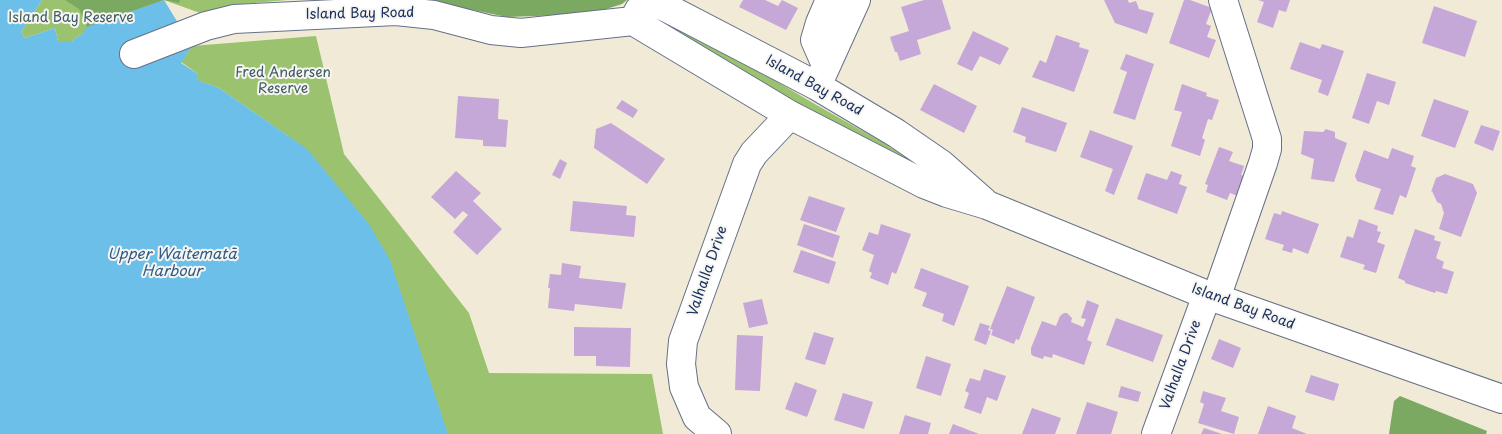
<!DOCTYPE html>
<html>
<head>
<meta charset="utf-8">
<style>
  body { margin:0 }
  canvas { display:block; background:#f1ead6 }
</style>
</head>
<body>
<canvas width="1502" height="434"></canvas>
<script>
const context = document.querySelector('canvas').getContext('2d');
context.lineJoin = 'round';
function fill(path, color) {
  context.fillStyle = color;
  context.fill(path, 'evenodd');
}
function shape(rows) {
  const path = new Path2D();
  for (const r of rows) {
    path.moveTo(r[0], r[1]);
    for (let i = 2; i < r.length; i += 2) path.lineTo(r[i], r[i + 1]);
  }
  return path;
}
function stroke(path, color, width, dash) {
  context.strokeStyle = color;
  context.lineWidth = width;
  context.lineCap = dash ? 'butt' : 'round';
  context.setLineDash(dash || []);
  context.stroke(path);
}
function write(font, color, halo, rows, align = 'center') {
  context.font = font + ' "Playpen Sans",sans-serif';
  context.lineWidth = 4;
  context.setLineDash([]);
  context.textBaseline = 'middle';
  context.strokeStyle = halo;
  context.fillStyle = color;
  for (const [text, x, y, turn = 0] of rows) {
    context.save();
    context.translate(x, y);
    context.rotate((+turn || 0) * Math.PI / 180);
    context.textAlign = isNaN(turn) ? turn : align;
    if (halo) context.strokeText(text, 0, 0);
    context.fillText(text, 0, 0);
    context.restore();
  }
}
fill(shape([
  [42,0,287,0,232,5,200,13,164,0,83,33,72,41,58,41,55,28,25,38,21,32],
  [663,14,813,103,882,142,931,173,801,106,657,23],
  [316,36,344,154,469,313,489,373,652,374,663,434,264,434,288,136,219,88,196,80,198,74,181,62,192,46]
]), '#9bc36f');
fill(shape([
  [65,0,180,0,179,3,164,0,87,27,79,9],
  [424,0,627,0,622,4,591,14,507,17],
  [1400,396,1487,431,1486,434,1389,434,1394,401]
]), '#7ca962');
fill(shape([
  [0,0,42,0,21,32,25,38,55,28,58,41,72,41,83,33,87,27,164,0,192,46,181,63,198,74,197,80,219,88,307,149,368,223,390,260,448,434,0,434]
]), '#6cbfe8');
fill(shape([
  [743,0,765,0,778,6,782,0,798,8,786,30,739,7],
  [924,0,942,0,951,29,917,40,921,54,900,61,897,52,895,52,890,37,909,31,901,7],
  [1104,0,1128,0,1129,3,1136,1,1139,9,1154,13,1147,34,1115,23],
  [1184,0,1190,0,1212,8,1206,24,1211,26,1207,37,1216,40,1209,58,1169,43],
  [1258,0,1290,0,1286,12,1279,10,1273,28,1257,22,1264,2],
  [1434,6,1477,21,1465,57,1422,43],
  [973,31,1009,48,1000,65,980,56,972,71,957,64],
  [1056,35,1080,43,1079,47,1089,50,1074,92,1032,77,1040,60,1046,63],
  [1300,42,1320,49,1322,44,1344,51,1328,96,1318,92,1322,80,1290,69],
  [1126,54,1154,64,1135,120,1113,113,1127,72,1120,69],
  [1367,73,1396,82,1389,105,1377,101,1369,124,1352,118],
  [934,84,977,106,964,133,920,110],
  [1182,84,1207,93,1206,96,1219,100,1212,120,1208,119,1202,138,1205,140,1200,156,1171,146,1182,112,1174,110],
  [458,96,499,99,498,119,508,120,506,147,483,146,483,140,455,138],
  [1434,99,1469,111,1455,148,1421,136],
  [622,100,638,110,633,118,616,108],
  [1022,107,1067,123,1056,152,1025,142,1026,137,1013,132],
  [611,123,665,159,647,184,594,148,596,129],
  [1481,125,1500,131,1493,151,1474,143],
  [1326,129,1335,132,1335,138,1347,143,1334,182,1311,179,1314,159,1301,154,1304,131,1323,132],
  [1090,130,1133,146,1114,195,1105,191,1113,169,1080,157],
  [1219,147,1233,152,1229,161,1244,166,1241,175,1245,176,1238,196,1230,193,1227,200,1206,192,1208,185,1205,184],
  [1392,148,1414,156,1411,166,1416,168,1406,198,1400,195,1393,215,1374,209,1381,189,1357,181,1355,176,1364,150,1388,159],
  [560,159,567,163,560,179,552,175],
  [456,171,481,193,473,201,502,229,477,255,453,232,468,215,463,211,455,219,431,197],
  [1171,171,1182,175,1179,184,1187,187,1177,214,1137,199,1146,173,1167,180],
  [1445,174,1473,184,1477,193,1461,237,1439,229,1444,213,1441,204,1437,202,1432,191,1431,192,1436,178],
  [809,196,845,208,836,232,800,220],
  [573,201,627,206,626,215,636,216,634,237,570,231],
  [1282,211,1319,224,1308,254,1293,248,1292,253,1282,250,1284,245,1265,239,1274,213,1281,215],
  [1359,219,1378,226,1377,231,1381,232,1377,242,1385,245,1376,273,1363,269,1365,265,1340,257,1347,236,1353,238],
  [804,224,840,236,833,258,797,245],
  [881,224,911,234,896,274,892,272,888,285,870,278,872,273,869,271,874,255,862,250,869,232,878,235],
  [1415,229,1435,236,1434,240,1441,242,1436,258,1444,262,1442,268,1454,272,1447,294,1436,291,1435,293,1405,283,1405,281,1398,278],
  [801,250,836,262,829,284,793,272],
  [562,263,581,266,579,278,626,283,622,309,575,304,574,311,548,308,550,288,548,288,550,274,561,275],
  [921,268,969,286,954,326,942,321,944,314,922,306,927,293,914,288],
  [1007,286,1035,297,1019,340,1016,339,1014,344,991,335,993,330,990,329],
  [762,299,768,324,749,328,743,303],
  [1087,300,1099,305,1087,340,1092,342,1084,365,1053,354,1052,358,1044,356,1043,359,1033,356,1031,354,1031,348,1042,321,1056,326,1060,316,1064,313,1067,313,1072,318,1071,322,1083,327,1086,319,1081,318],
  [1116,318,1163,335,1153,362,1106,345],
  [980,323,990,326,988,330,991,331,986,345,974,340],
  [574,327,631,328,630,367,596,366,596,356,574,356],
  [814,332,834,338,825,365,805,359],
  [737,335,763,336,760,391,735,390],
  [1219,339,1241,348,1233,368,1211,359],
  [926,356,951,364,941,396,916,388],
  [984,369,1006,376,997,401,987,397,981,414,964,408,969,393,965,391,970,378,980,381],
  [1311,375,1339,384,1334,401,1305,392],
  [795,382,817,390,807,417,785,409],
  [1121,386,1141,392,1138,402,1118,397],
  [1203,391,1226,398,1221,411,1239,417,1234,434,1198,423,1204,404,1200,402],
  [843,393,873,402,864,429,834,420],
  [1087,402,1118,412,1111,434,1076,434],
  [1268,406,1296,416,1292,428,1307,434,1258,434],
  [1032,408,1061,418,1055,434,1022,434],
  [905,415,931,423,928,434,899,434],
  [953,424,979,434,949,434],
  [1204,428,1222,434,1201,434]
]), '#c5a7d8');
const minor = shape([
  [633,21,639,10,645,5,660,5,669,9,817,86,896,133,941,164,984,202],
  [134,54,206,26,234,19,396,11,434,15,491,30,521,33,633,21,790,115,924,184,947,193,987,205,1207,295,1502,399],
  [826,65,815,40,820,23,830,0],
  [817,86,856,0],
  [1216,298,1263,163,1267,149,1267,139,1223,0],
  [717,434,697,417,684,387,681,364,683,341,747,164,754,153,790,115],
  [1156,434,1207,295]
]);
stroke(minor, '#667088', 30);
stroke(minor, '#fff', 28);
write('14px', '#1b2f5e', '#f6f6f2', [
  ["Island Bay Road",360,14,-1],
  ["Island Bay Road",814,86,29],
  ["Valhalla Drive",708,271,-71],
  ["Island Bay Road",1243,307,20],
  ["Valhalla Drive",1181,365,-70]
]);
write('14px', '#415b63', '#f6f6f2', [
  ["Island Bay Reserve",71,18],
  ["Fred Andersen",283,73],
  ["Reserve",283,89]
]);
write('italic 15px', '#335a87', '#f6f6f2', [
  ["Upper Waitematā",172,255],
  ["Harbour",172,272]
]);
</script>
</body>
</html>
